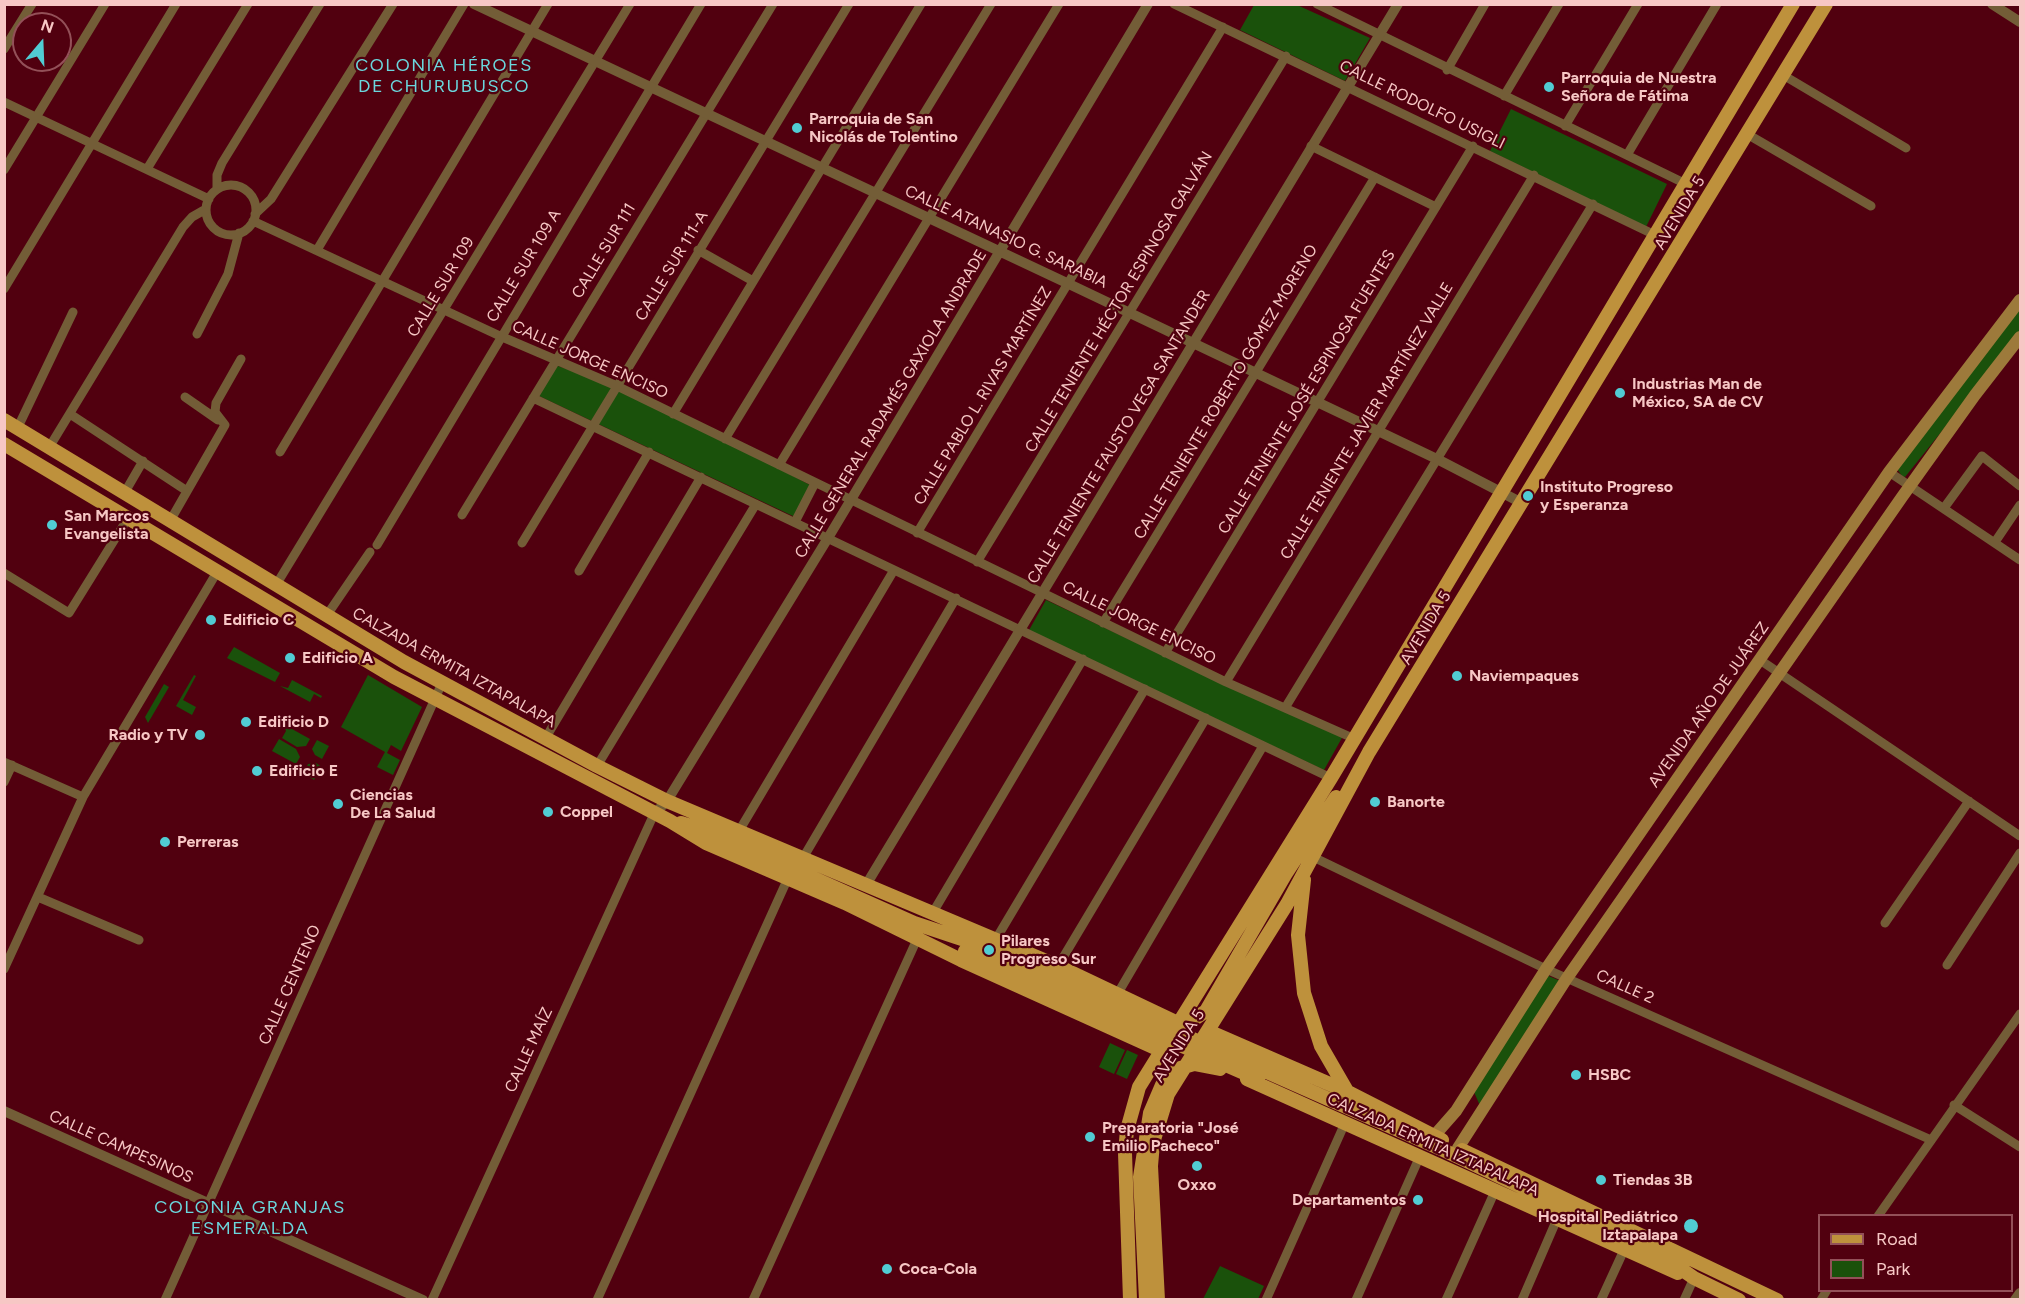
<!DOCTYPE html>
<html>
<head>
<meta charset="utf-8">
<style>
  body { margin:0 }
  #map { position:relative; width:2025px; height:1304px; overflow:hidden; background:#51000f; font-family:Figtree,sans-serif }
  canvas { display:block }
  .frame { position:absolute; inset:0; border:6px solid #f7c7c5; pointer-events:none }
  .legend { position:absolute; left:1818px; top:1214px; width:195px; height:78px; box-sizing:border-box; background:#51000f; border:2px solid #935058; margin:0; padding:8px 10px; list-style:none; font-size:18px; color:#f7c7c5 }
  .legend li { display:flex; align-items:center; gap:12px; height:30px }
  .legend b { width:30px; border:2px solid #935058 }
  .north { position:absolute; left:12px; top:12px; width:60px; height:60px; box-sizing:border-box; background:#51000f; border:2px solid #935058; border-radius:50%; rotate:19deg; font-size:16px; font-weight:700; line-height:24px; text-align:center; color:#f7c7c5 }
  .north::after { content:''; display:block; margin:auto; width:21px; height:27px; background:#51ccd3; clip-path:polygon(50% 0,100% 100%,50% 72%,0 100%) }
</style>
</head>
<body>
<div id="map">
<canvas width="2025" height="1304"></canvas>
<div class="frame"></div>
<ul class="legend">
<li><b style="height:8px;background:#be913c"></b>Road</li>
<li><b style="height:16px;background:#1a510b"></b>Park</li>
</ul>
<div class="north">N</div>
</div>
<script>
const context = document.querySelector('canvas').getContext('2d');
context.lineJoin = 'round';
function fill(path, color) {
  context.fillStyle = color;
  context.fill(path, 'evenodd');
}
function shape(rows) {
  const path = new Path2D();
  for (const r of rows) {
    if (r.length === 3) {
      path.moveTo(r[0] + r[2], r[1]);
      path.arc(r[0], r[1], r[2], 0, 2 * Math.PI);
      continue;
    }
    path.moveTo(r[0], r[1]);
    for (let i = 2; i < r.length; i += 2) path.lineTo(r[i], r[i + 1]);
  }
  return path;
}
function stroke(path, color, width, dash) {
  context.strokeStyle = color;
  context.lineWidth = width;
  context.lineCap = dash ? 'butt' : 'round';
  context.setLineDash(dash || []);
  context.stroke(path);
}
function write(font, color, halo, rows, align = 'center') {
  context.font = font + ' Figtree,sans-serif';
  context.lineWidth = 4.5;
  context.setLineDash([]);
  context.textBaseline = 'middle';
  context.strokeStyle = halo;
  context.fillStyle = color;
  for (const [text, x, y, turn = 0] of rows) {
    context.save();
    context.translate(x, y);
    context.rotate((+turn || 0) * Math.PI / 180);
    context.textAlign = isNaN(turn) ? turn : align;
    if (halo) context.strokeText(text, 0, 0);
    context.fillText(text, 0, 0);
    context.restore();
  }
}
fill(shape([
  [1254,5,1297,5,1370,38,1345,81,1240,30],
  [1511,109,1667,184,1646,227,1490,151],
  [2020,305,2020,334,1905,477,1902,476,1897,469],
  [555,365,617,386,716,435,812,486,795,517,539,396],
  [1046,600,1221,683,1343,736,1324,770,1028,632],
  [234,647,280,673,275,682,227,658],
  [194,675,196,676,183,700,196,707,192,715,176,706],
  [368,675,422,707,401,751,391,745,387,753,400,760,393,775,377,767,385,752,341,727],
  [292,680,322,696,321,698,314,694,310,702,280,686,288,688],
  [164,684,169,687,148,723,145,717],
  [283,724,310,739,306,746,297,747,282,738,286,731],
  [279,739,296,749,300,757,296,764,272,751],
  [317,740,329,746,322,759,315,755,312,749],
  [316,763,322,767,314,780,303,773,308,764],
  [1546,975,1563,982,1481,1108,1474,1092],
  [1110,1043,1125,1050,1114,1074,1099,1067],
  [1127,1050,1138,1055,1127,1079,1116,1074],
  [1220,1266,1264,1286,1258,1299,1203,1299]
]), '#1a510b');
stroke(shape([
  [1174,4,1655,235],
  [1317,4,1686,184],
  [4,49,32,4],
  [1447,70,1485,4],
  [1783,75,1906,148],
  [1504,96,1559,4],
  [4,102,209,199],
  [1565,126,1638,4],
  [1747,134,1871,206],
  [1311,146,1436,207],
  [1627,155,1717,4],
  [147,169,248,4],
  [4,170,105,4],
  [231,210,25],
  [217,189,217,175,222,163,320,4],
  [255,214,271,199,393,4],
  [253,221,500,336,617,386,1226,682,1355,739],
  [317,250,464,4],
  [698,250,753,281],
  [4,289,176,4],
  [197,334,228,274,239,233],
  [185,397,218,420],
  [533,398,1331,778],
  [70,414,187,491],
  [673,414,921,4],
  [225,425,215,412,216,403,241,359],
  [18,427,73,312],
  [725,439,991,4],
  [50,446,183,227,192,217,206,209],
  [280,452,548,4],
  [779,465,1059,4],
  [1889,472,2020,560],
  [125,492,143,461],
  [1944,508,1982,456,2020,486],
  [462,515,773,4],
  [170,521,225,425],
  [795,522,815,483],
  [917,533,1223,27],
  [1995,542,2020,505],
  [522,543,849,4],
  [377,545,701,4],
  [977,562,1286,56],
  [579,571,649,452],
  [4,573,69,613,128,518],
  [276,585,630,4],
  [327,615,370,552],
  [1103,623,1375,177],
  [1165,653,1473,146],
  [1760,660,2020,836],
  [1226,682,1534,175],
  [1285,708,1593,204],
  [545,739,701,477],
  [4,762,83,797],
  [597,766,756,504],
  [4,782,12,765],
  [739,831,894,570],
  [1311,856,1546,969,1929,1139],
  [803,858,956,598],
  [38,897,139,940],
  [932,914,1083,659],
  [1885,923,1969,801],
  [996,939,1145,689],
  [1947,965,2020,853],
  [1058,966,1206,718],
  [4,969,83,797,217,572],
  [1118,993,1263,746],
  [1954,1105,2020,1147],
  [1878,1216,2020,1014],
  [165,1300,442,683],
  [432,1300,654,814],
  [597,1300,788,878],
  [753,1300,918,937],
  [1266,1300,1345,1123],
  [1356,1300,1420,1156],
  [1446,1300,1495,1191],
  [1522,1300,1557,1219],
  [1601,1300,1624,1250],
  [1684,1300,1694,1278],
  [1821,1300,1827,1290]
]), '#735d37', 9);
stroke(shape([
  [474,4,1069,284,1439,460,1522,503],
  [1992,4,2020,22],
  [654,814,667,801,828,538,1148,4],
  [866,885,1398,4],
  [4,1111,423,1300],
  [2015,1300,2020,1293]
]), '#735d37', 10);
stroke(shape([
  [1434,1136,1456,1111,1546,969,1889,472,2020,300],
  [1458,1148,1567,978,1902,497,1975,395,2020,337]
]), '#9d7a3b', 12);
stroke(shape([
  [4,420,404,662,597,766,667,801,1058,966,1178,1023],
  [4,444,394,677,670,821,706,843,845,903,961,960,1160,1050],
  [681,823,710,832,914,923,980,945,1439,1148,1654,1250,1694,1278,1739,1300],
  [1304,880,1298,935,1304,993,1321,1046,1347,1091],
  [965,951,1258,1079],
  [1173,1024,1193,1020,1206,1011,1285,875,1336,797],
  [1208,1031,1348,1092,1442,1140],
  [1247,1079,1678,1273],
  [1462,1150,1777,1300],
  [1130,1300,1125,1153,1127,1130,1139,1087,1331,778,1793,4],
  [1146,1300,1140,1177,1150,1113,1162,1085,1177,1069,1194,1064,1220,1069],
  [1158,1300,1151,1166,1153,1143,1168,1094,1287,904,1369,752,1826,4]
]), '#be913c', 14);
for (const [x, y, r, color] of [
  [1549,87,6,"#51ccd3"],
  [797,128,6,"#51ccd3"],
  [1620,393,6,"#51ccd3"],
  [1528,496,6,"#51ccd3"],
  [52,525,6,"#51ccd3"],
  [211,620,6,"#51ccd3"],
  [290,658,6,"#51ccd3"],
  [1457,676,6,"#51ccd3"],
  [246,722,6,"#51ccd3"],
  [200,735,6,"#51ccd3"],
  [257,771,6,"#51ccd3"],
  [1375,802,6,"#51ccd3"],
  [338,804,6,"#51ccd3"],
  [548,812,6,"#51ccd3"],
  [165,842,6,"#51ccd3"],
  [989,950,6,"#51ccd3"],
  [1576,1075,6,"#51ccd3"],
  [1090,1137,6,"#51ccd3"],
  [1197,1166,6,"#51ccd3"],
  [1601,1180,6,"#51ccd3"],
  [1418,1200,6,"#51ccd3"],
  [1691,1226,8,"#51ccd3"],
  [887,1269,6,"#51ccd3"]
]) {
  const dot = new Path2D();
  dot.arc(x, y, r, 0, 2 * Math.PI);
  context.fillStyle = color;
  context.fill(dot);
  stroke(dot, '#51000f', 2);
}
write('bold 16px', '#f7c7c5', '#51000f', [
  ["Parroquia de Nuestra",1561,78],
  ["Señora de Fátima",1561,96],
  ["Parroquia de San",809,119],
  ["Nicolás de Tolentino",809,137],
  ["Industrias Man de",1632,384],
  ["México, SA de CV",1632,402],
  ["Instituto Progreso",1540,487],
  ["y Esperanza",1540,505],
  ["San Marcos",64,516],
  ["Evangelista",64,534],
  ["Edificio C",223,620],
  ["Edificio A",302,658],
  ["Naviempaques",1469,676],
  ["Edificio D",258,722],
  ["Radio y TV",188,735,"right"],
  ["Edificio E",269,771],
  ["Ciencias",350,795],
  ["De La Salud",350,813],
  ["Banorte",1387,802],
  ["Coppel",560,812],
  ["Perreras",177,842],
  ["Pilares",1001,941],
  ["Progreso Sur",1001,959],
  ["HSBC",1588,1075],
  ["Preparatoria \"José",1102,1128],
  ["Emilio Pacheco\"",1102,1146],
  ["Tiendas 3B",1613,1180],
  ["Oxxo",1197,1185,"center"],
  ["Departamentos",1406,1200,"right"],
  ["Hospital Pediátrico",1678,1217,"right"],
  ["Iztapalapa",1678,1235,"right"],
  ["Coca-Cola",899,1269]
], 'left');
write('16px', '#f7c7c5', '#51000f', [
  ["CALLE RODOLFO USIGLI",1422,105,26],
  ["AVENIDA 5",1680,213,-59],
  ["CALLE ATANASIO G. SARABIA",1006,237,25],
  ["CALLE SUR 111",604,251,-59],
  ["CALLE SUR 109 A",524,266,-59],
  ["CALLE SUR 111-A",672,266,-59],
  ["CALLE SUR 109",441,287,-59],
  ["CALLE TENIENTE HÉCTOR ESPINOSA GALVÁN",1119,302,-59],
  ["CALLE JORGE ENCISO",590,360,24],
  ["CALLE TENIENTE ROBERTO GÓMEZ MORENO",1226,392,-59],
  ["CALLE TENIENTE JOSÉ ESPINOSA FUENTES",1307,392,-59],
  ["CALLE PABLO L. RIVAS MARTÍNEZ",983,396,-59],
  ["CALLE GENERAL RADAMÉS GAXIOLA ANDRADE",891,404,-59],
  ["CALLE TENIENTE JAVIER MARTÍNEZ VALLE",1367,421,-59],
  ["CALLE TENIENTE FAUSTO VEGA SANTANDER",1119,437,-59],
  ["CALLE JORGE ENCISO",1139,623,26],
  ["AVENIDA 5",1426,628,-59],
  ["CALZADA ERMITA IZTAPALAPA",454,668,29],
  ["AVENIDA AÑO DE JUÁREZ",1709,705,-55],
  ["CALLE CENTENO",290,985,-66],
  ["CALLE 2",1625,987,24],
  ["AVENIDA 5",1179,1046,-58],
  ["CALLE MAÍZ",529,1050,-65],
  ["CALZADA ERMITA IZTAPALAPA",1433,1145,24],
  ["CALLE CAMPESINOS",121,1147,24]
]);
context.letterSpacing = '1.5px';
write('18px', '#6bd7dd', '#51000f', [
  ["COLONIA HÉROES",444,66],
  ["DE CHURUBUSCO",444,87],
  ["COLONIA GRANJAS",250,1208],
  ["ESMERALDA",250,1229]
]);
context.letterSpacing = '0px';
</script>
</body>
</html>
